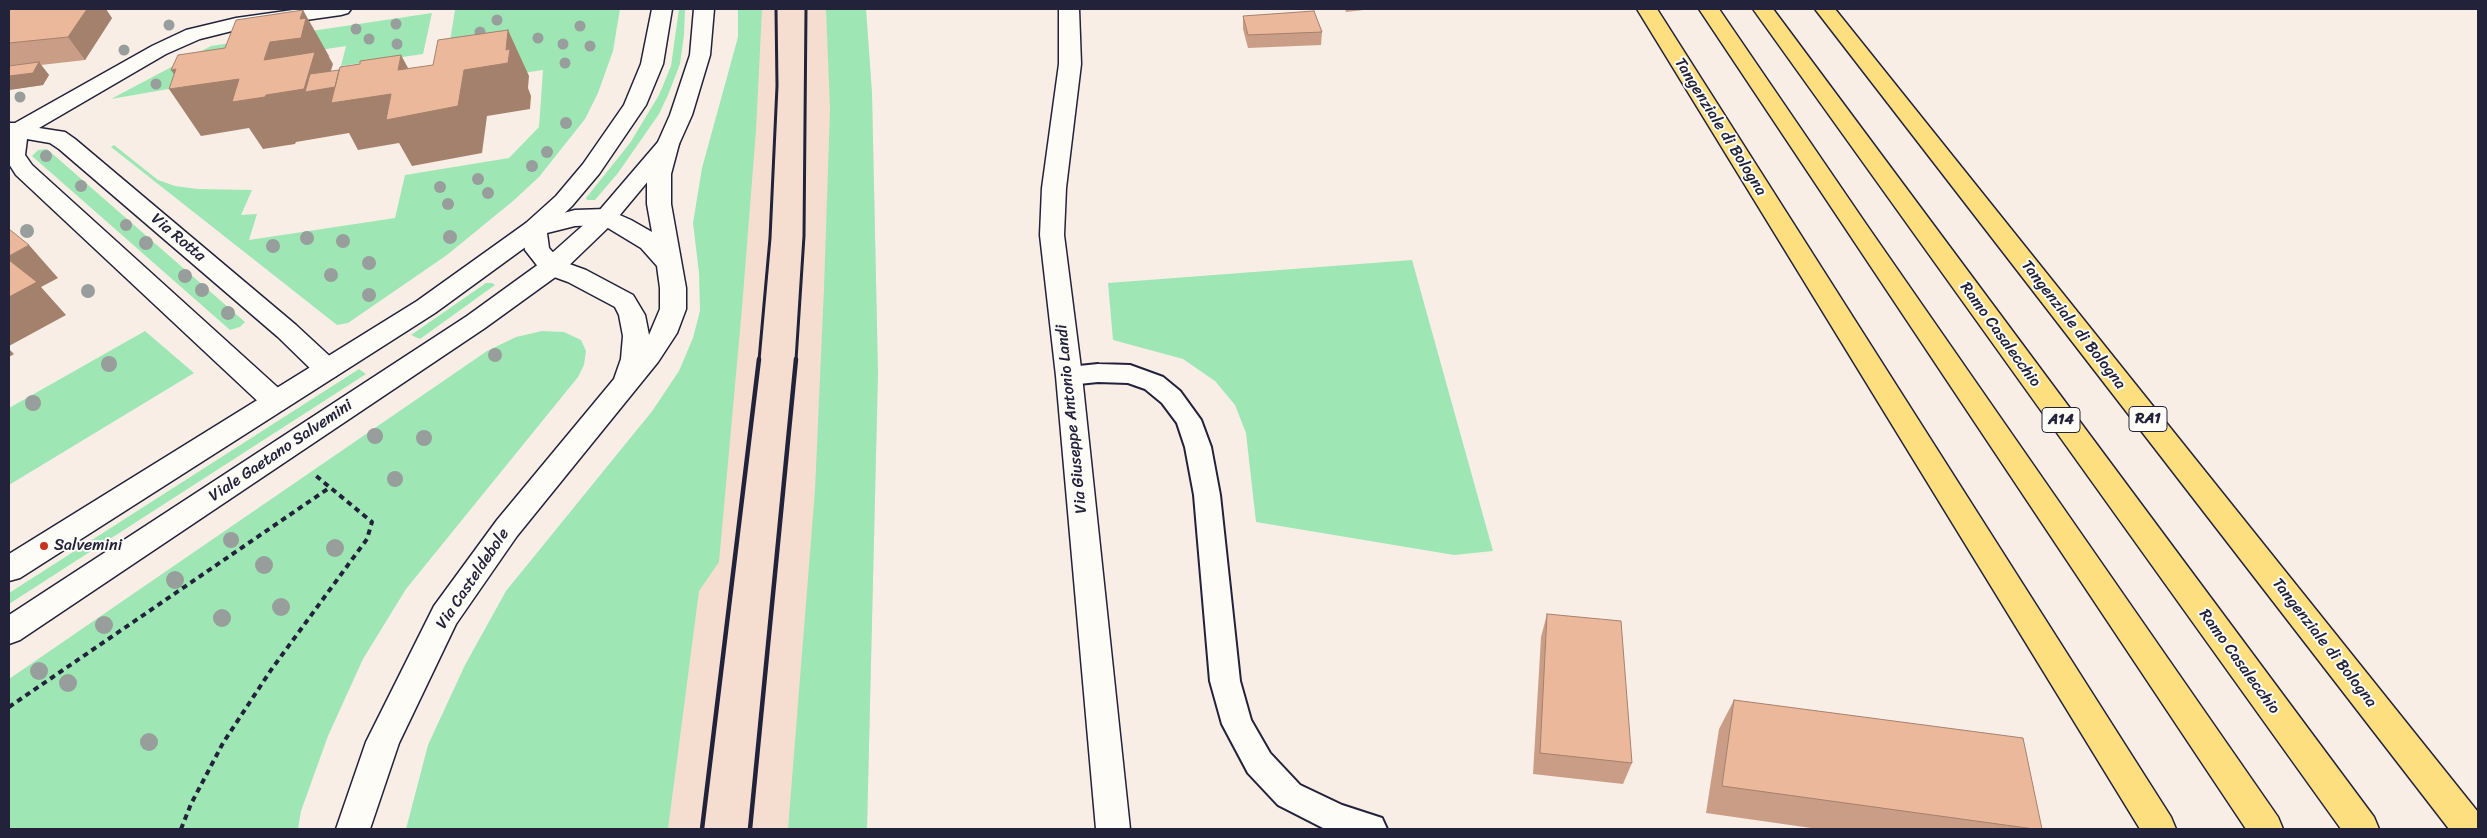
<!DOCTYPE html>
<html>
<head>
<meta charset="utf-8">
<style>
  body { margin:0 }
  #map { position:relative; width:2487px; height:838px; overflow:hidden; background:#f9eee5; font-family:Sriracha,sans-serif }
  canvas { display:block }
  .frame { position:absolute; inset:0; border:10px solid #22223b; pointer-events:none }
</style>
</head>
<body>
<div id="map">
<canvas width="2487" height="838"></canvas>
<div class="frame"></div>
</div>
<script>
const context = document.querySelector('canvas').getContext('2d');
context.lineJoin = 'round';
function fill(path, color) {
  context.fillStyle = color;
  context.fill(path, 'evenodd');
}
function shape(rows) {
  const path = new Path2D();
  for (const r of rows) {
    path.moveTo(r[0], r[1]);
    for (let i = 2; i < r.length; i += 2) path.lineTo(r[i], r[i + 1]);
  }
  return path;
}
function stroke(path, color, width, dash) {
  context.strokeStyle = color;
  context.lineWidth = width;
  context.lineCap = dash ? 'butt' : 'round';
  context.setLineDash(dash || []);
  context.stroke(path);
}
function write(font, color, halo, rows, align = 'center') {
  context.font = font + ' Sriracha,sans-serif';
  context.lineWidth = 4;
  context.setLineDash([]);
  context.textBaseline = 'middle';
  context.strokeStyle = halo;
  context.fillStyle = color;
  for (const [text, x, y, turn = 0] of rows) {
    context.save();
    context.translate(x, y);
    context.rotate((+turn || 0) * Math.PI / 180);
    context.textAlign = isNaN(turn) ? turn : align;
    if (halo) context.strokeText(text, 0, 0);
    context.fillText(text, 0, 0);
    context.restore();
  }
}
fill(shape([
  [738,9,866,9,872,93,878,373,867,829,616,829,653,410,679,371,693,338,700,311,738,37]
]), '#f5decf');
fill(shape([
  [620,9,613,51,598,93,585,119,539,177,513,201,447,255,348,323,337,325,111,147,114,145,158,180,175,186,198,189,252,190,241,215,257,214,249,240,395,218,405,175,509,158,539,127,543,70,443,85,455,10],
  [679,9,685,9,684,35,680,64,668,95,659,114,618,173,595,200,587,200,586,198,630,143,659,95,671,66],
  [738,9,762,10,756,130,742,308,719,562,699,591,668,829,406,829,428,745,465,665,506,591,653,410,679,371,693,338,700,311,699,273,693,223,702,168,738,37],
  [826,9,866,9,872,93,878,373,867,829,788,829,815,490,824,288,830,109],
  [432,13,423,54,341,66,346,46,255,60,249,75,111,99,211,46],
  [47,149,245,322,240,327,230,330,32,156,38,150],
  [1412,260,1493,551,1454,555,1256,522,1246,433,1235,405,1215,381,1183,359,1113,340,1108,283],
  [486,283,492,283,495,285,420,339,411,335],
  [145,331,194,373,9,485,9,408],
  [542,331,564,332,581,340,586,351,584,365,578,377,406,589,363,659,328,736,301,811,298,829,9,829,9,679,487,351,516,337],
  [359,369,366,374,9,604,9,593]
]), '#9ee7b5');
const lane = shape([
  [1098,364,1130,365,1163,377,1180,391,1201,420,1211,447,1220,495,1240,681,1251,720,1270,753,1300,785,1342,805,1382,818,1387,829,1325,829,1278,805,1248,773,1222,724,1210,681,1194,495,1185,447,1177,423,1162,403,1145,389,1128,383,1098,382,1069,385,1060,382,1057,376,1060,370,1069,367,1098,364]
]);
const street = shape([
  [300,9,351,9,348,13,341,15,236,30,200,39,166,54,39,128,65,132,75,139,296,325,336,362,340,369,336,376,327,379,318,376,278,337,59,149,50,143,27,139,25,155,32,165,285,394,289,401,285,408,275,411,265,408,16,175,9,164,9,123,15,123,152,46,186,30,236,18,300,9],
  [1059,9,1079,9,1081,64,1066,188,1064,235,1082,376,1130,829,1096,829,1056,376,1040,235,1042,188,1059,64,1059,9],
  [668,137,676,139,679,144,671,174,671,204,686,288,686,309,677,333,658,362,517,536,456,624,399,743,370,829,336,829,366,742,434,606,497,520,614,379,621,359,623,336,619,315,615,307,568,282,543,273,525,250,522,229,526,223,575,210,606,209,631,220,652,232,647,204,647,174,657,144,660,139,668,137],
  [603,225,641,248,657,266,660,288,660,309,649,335,645,315,633,295,586,270,561,261,549,248,547,233,575,226,603,225]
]);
const secondary = shape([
  [652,9,672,9,663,64,646,105,599,174,572,206,542,235,435,313,20,578,9,581,9,554,417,301,526,223,556,196,583,164,624,105,641,64,652,9],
  [694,9,714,9,710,55,692,115,679,144,614,222,561,273,485,328,20,640,9,644,9,615,467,316,543,261,598,212,658,142,670,115,690,55,694,9]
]);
const highway = shape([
  [1637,9,1657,9,2171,817,2176,829,2140,829,1637,9],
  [1699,9,1719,9,1866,224,2278,817,2283,829,2246,829,1699,9],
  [1753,9,1773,9,2374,817,2379,829,2341,829,1753,9],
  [1815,9,1835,9,2478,812,2478,829,2449,829,1815,9]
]);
stroke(lane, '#22223b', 4);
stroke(street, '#22223b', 3);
stroke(secondary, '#22223b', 3);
stroke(highway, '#22223b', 3);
stroke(shape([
  [9,707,329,488],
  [181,829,191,804,223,743,271,670,367,539,372,522,315,475]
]), '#22223b', 4, [5.5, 4.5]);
fill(lane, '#fdfcf7');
fill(street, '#fdfcf7');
fill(secondary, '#fdfcf7');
fill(highway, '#fedf80');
stroke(shape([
  [759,360,770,238,777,86,776,9],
  [796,360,804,236,806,9]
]), '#22223b', 3);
stroke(shape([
  [702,829,759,359],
  [750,829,796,359]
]), '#22223b', 4.5);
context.fillStyle = '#979e9c';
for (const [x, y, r] of [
  [497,20,5.5],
  [396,24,5.5],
  [169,25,5.5],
  [580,26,5.5],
  [356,29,5.5],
  [480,32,5.5],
  [538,38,5.5],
  [369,39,5.5],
  [397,44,5.5],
  [563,44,5.5],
  [590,46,5.5],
  [124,50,5.5],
  [565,63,5.5],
  [156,84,5.5],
  [20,97,5.5],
  [566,123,6],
  [547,152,6],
  [46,156,6],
  [532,166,6],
  [478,179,6],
  [81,186,6],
  [440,187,6],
  [488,193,6],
  [448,204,6],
  [126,225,6],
  [27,231,7],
  [450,237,7],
  [307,238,7],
  [343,241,7],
  [146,243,7],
  [273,246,7],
  [369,263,7],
  [331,275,7],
  [185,276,7],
  [202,290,7],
  [88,291,7],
  [369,295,7],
  [228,313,7],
  [495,355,7],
  [109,364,8],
  [33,403,8],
  [375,436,8],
  [424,438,8],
  [395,479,8],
  [231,540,8],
  [335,548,9],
  [264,565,9],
  [175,580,9],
  [281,607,9],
  [222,618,9],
  [104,625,9],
  [39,671,9],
  [68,683,9],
  [149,742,9]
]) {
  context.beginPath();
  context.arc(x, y, r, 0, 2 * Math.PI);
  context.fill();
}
fill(shape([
  [9,9,112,18,85,60,41,65,49,75,43,85,9,90],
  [1345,9,1373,9,1346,12],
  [1243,16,1322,32,1321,45,1248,48,1243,29],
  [1547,614,1632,763,1623,784,1533,774,1541,637],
  [1734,700,2042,829,1818,829,1706,813,1719,729]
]), '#ca9e86');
fill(shape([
  [87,9,106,9,112,18,85,60,68,37],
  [303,10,329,56,329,57,333,64,329,77,398,70,401,55,426,101,464,70,506,50,508,30,529,76,528,88,531,96,530,109,487,116,482,153,412,166,399,143,358,150,349,133,296,142,295,144,263,149,249,128,201,136,169,89,183,87,171,70,264,60,270,42,300,19],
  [39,62,49,75,43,85,9,90,9,76],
  [29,245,58,278,41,287,66,315,9,346,9,256],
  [9,349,14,354,9,357]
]), '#a4816d');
const building = shape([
  [9,9,87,9,68,37,9,43,9,9],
  [303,10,300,19,306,18,301,38,270,42,264,60,315,52,304,89,266,95,265,97,232,102,239,79,169,89,176,69,171,70,178,55,225,48,236,20,303,10],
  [1314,11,1322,32,1248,35,1243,16,1314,11],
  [508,30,506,50,510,49,508,63,464,70,458,106,386,120,391,94,331,103,340,67,360,64,360,61,401,55,398,70,433,65,438,40,508,30],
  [39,62,33,73,9,76,9,66,39,62],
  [339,70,335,87,305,92,310,74,339,70],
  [9,229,29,245,9,256,9,229],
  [9,260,37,282,9,297,9,260],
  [1547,614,1621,621,1632,763,1540,753,1547,614],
  [1734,700,2023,738,2042,829,2034,829,1722,786,1734,700]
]);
fill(building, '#ebb89c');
stroke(building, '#a4816d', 1);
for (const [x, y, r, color] of [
  [44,546,5,"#c8321e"]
]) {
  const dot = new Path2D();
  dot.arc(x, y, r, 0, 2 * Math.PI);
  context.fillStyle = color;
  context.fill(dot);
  stroke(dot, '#fdfcf7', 2);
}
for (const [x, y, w] of [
  [2148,419,38],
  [2061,420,38]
]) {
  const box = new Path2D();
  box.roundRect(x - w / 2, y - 12.5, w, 25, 4);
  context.fillStyle = '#fdfcf7';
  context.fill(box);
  stroke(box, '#22223b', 1);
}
write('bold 15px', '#22223b', null, [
  ["RA1",2148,419],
  ["A14",2061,420]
]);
write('16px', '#22223b', '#fdfcf7', [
  ["Tangenziale di Bologna",1720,127,58],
  ["Via Rotta",178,238,40],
  ["Tangenziale di Bologna",2073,325,52],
  ["Ramo Casalecchio",2000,335,54],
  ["Via Giuseppe Antonio Landi",1072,419,-96],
  ["Viale Gaetano Salvemini",281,451,-34],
  ["Via Casteldebole",473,579,-56],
  ["Tangenziale di Bologna",2324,643,52],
  ["Ramo Casalecchio",2239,662,54]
]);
write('16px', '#22223b', '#fdfcf7', [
  ["Salvemini",54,546]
], 'left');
</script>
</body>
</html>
